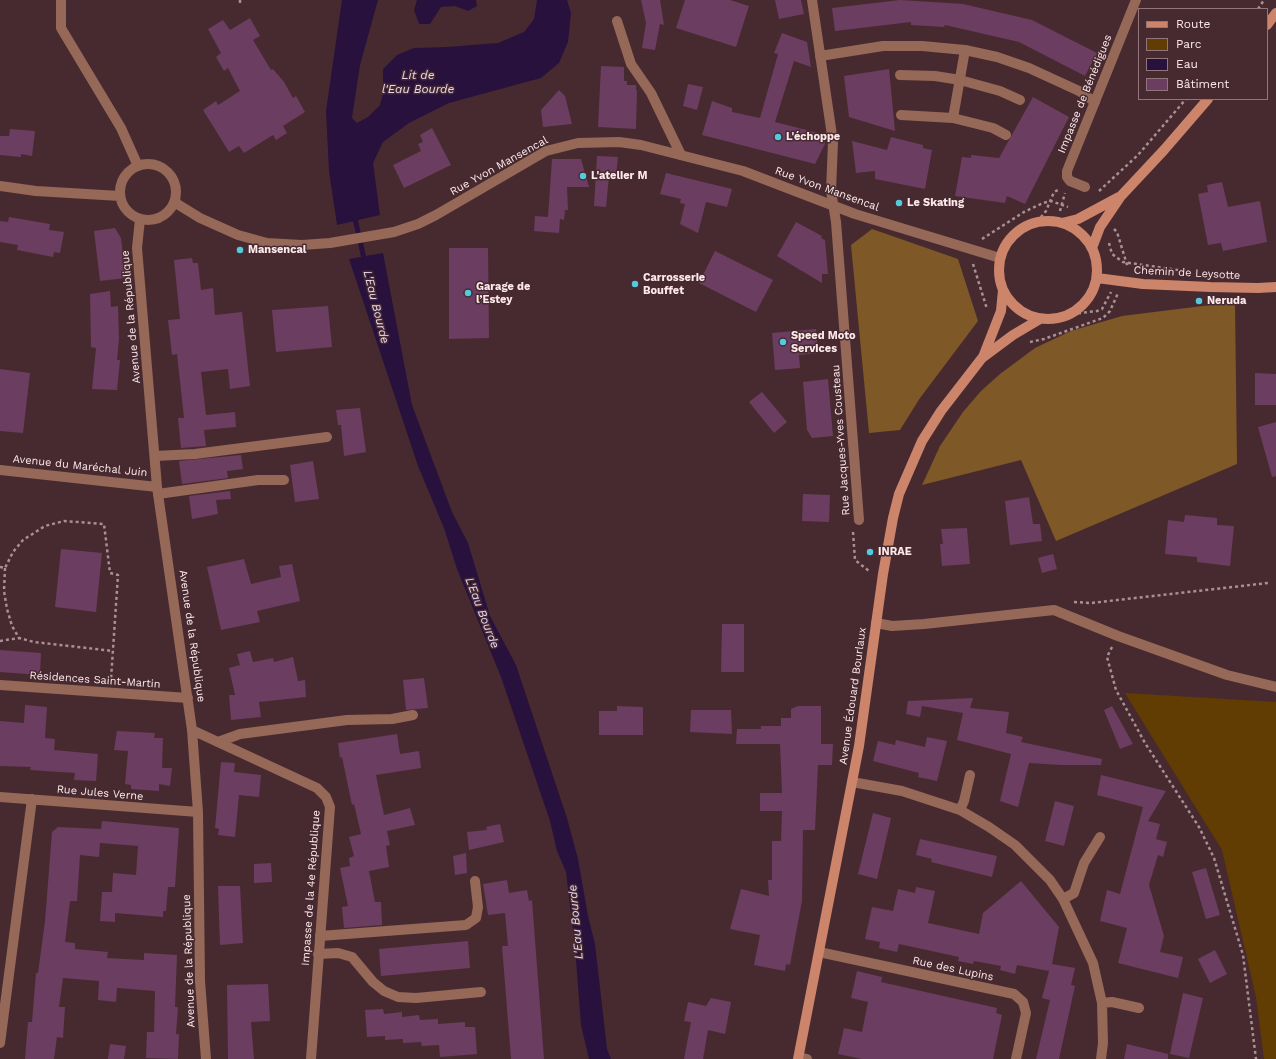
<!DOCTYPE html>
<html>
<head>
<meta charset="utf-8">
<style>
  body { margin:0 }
  #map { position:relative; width:1276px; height:1059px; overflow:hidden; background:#472a2f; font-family:"Work Sans",sans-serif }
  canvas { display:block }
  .legend { position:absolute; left:1138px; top:8px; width:130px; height:92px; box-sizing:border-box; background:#472a2f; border:1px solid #90767b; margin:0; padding:5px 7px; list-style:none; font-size:12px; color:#fde9ec }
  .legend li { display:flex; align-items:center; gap:8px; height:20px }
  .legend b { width:20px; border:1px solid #90767b }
</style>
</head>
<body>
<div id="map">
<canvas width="1276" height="1059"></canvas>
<ul class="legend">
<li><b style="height:5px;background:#cc846b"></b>Route</li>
<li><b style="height:11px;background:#613c03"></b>Parc</li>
<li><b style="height:11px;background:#28113d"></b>Eau</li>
<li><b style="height:11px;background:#6b3d60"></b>Bâtiment</li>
</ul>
</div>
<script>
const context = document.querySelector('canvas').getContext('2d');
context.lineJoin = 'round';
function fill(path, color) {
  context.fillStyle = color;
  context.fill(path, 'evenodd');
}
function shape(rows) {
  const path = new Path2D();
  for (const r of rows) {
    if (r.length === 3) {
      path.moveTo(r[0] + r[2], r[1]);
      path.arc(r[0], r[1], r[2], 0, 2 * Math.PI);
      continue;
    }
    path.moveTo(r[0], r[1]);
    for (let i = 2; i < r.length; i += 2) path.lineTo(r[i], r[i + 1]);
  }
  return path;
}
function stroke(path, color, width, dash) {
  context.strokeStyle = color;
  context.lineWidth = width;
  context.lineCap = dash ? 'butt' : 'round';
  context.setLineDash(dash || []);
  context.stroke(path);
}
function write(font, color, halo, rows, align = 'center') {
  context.font = font + ' "Work Sans",sans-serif';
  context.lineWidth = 3;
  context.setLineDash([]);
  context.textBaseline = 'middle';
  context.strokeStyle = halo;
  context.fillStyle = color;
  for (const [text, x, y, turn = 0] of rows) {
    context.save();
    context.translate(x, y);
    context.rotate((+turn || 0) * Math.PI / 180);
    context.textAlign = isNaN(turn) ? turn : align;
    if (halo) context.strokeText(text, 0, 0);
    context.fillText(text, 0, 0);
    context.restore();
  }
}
fill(shape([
  [1125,693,1276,702,1276,1059,1264,1059,1256,997,1222,850]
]), '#613c03');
fill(shape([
  [872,229,958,259,978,321,920,398,900,430,869,433,851,245],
  [1235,302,1237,464,1056,541,1021,460,922,485,940,446,963,412,981,391,1000,374,1035,348,1071,331,1122,316]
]), '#7e5826');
fill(shape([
  [342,0,378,0,360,65,352,118,357,123,368,117,380,105,383,94,383,69,397,55,414,48,447,47,498,43,524,32,534,19,537,0,567,0,571,13,568,42,559,63,541,78,449,103,409,123,383,142,373,163,380,215,337,225,329,171,326,111],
  [417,0,476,0,477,6,468,11,455,6,441,7,430,24,419,24,414,10],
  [383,253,412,405,452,512,468,543,490,616,516,665,567,818,578,859,588,916,595,944,607,1049,611,1059,589,1059,581,1025,575,947,566,872,557,851,550,821,501,677,457,569,444,528,418,466,349,259]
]), '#28113d');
stroke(shape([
  [354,214,365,263]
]), '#28113d', 5);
fill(shape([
  [641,0,660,0,664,25,660,24,655,50,642,48,646,23],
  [685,0,730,0,749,6,736,47,676,28],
  [775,0,801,0,804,14,779,19],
  [900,0,963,4,1032,20,1097,53,1085,76,1019,42,945,25,944,27,911,25,911,22,835,31,832,8],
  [250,18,260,36,253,40,271,70,273,69,284,82,293,98,296,96,305,112,283,126,287,133,276,140,273,135,244,153,239,146,229,152,203,110,216,101,218,105,240,91,228,68,224,71,216,57,221,53,208,29,223,20,230,30],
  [782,33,807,42,811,67,794,61,775,122,822,134,825,144,815,164,702,135,712,101,732,108,732,112,760,118,778,54,774,53],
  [601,66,624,67,624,81,627,81,627,85,636,85,636,90,637,90,636,129,598,127],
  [889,69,895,131,849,117,844,76],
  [688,84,703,87,697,110,683,106],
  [559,90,565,96,572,124,543,127,541,110],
  [1033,97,1069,117,1025,204,1007,196,1005,203,955,196,962,157,971,158,971,155,999,158],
  [432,128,451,165,404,188,393,165,421,151,418,144,423,142,420,135],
  [10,129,35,131,32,156,21,154,21,157,0,155,0,136,9,136],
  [891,137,923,145,923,148,932,150,925,189,875,179,875,171,856,173,852,141,887,150],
  [597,156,618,157,616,176,609,176,606,207,594,206],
  [552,159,581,159,589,187,567,187,568,210,565,210,564,220,560,219,559,233,534,231,535,216,548,217],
  [666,173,732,189,727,207,706,202,698,233,680,224,685,204,680,203,681,199,660,194],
  [1222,182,1228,207,1260,201,1267,242,1223,251,1221,243,1208,245,1198,194,1208,192,1207,185],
  [9,217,50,224,49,230,64,232,60,253,54,252,53,257,17,250,18,245,0,242,0,221,8,222],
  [796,222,822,236,821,238,825,240,828,274,822,274,822,283,777,256],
  [115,228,121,238,126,278,100,281,94,231],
  [449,248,488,248,489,338,449,339],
  [715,251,773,280,756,312,699,283],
  [192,258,193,263,198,263,201,290,213,288,215,315,242,312,250,386,230,389,228,369,201,372,206,415,235,412,236,427,204,430,206,446,181,448,178,418,184,418,177,354,172,355,168,320,180,319,174,260],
  [110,291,111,307,118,306,119,339,117,360,120,360,117,390,92,389,96,348,91,347,90,294],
  [328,306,332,347,276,352,272,310],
  [816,329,818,353,799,355,800,368,775,370,772,333],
  [0,369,30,373,23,433,0,431],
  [1255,373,1276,374,1276,405,1255,405],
  [828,379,833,436,812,438,807,430,803,382],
  [762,392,787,422,774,433,749,402],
  [360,408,366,452,344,456,341,425,338,425,336,410],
  [1276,422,1276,476,1272,477,1258,427],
  [241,455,243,469,227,471,228,478,182,484,179,461],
  [313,461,319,499,295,502,290,465],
  [230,491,231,499,216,500,218,514,192,519,189,496],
  [803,494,830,495,829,522,802,521],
  [1029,497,1033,524,1040,524,1042,541,1010,545,1005,501],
  [1185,515,1217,518,1217,525,1234,526,1230,566,1197,562,1197,557,1165,554,1168,520,1184,522],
  [967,528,970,564,942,566,940,544,943,544,941,529],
  [61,549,102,553,96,612,55,607],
  [1053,554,1057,569,1042,573,1038,558],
  [244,559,251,584,281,577,279,566,292,564,300,601,257,611,260,622,221,630,207,567],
  [722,624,744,624,744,672,721,672],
  [0,650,41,653,40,675,0,672],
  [250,651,253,662,273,658,274,662,293,657,298,681,305,680,306,697,259,702,261,717,231,720,229,695,235,695,229,668,240,665,237,654],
  [424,678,428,708,406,710,403,680],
  [973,698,970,708,1009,712,1006,733,1023,737,1021,742,1102,759,1101,765,1061,765,1029,763,1018,807,1000,801,1011,754,957,740,963,713,922,706,920,717,906,714,908,701],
  [25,705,47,707,45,738,55,739,54,750,98,754,96,781,74,780,75,773,30,770,31,767,0,766,0,721,24,723],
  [617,706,643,707,643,735,599,735,599,711,617,711],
  [798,706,821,706,821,744,833,744,832,765,818,765,815,830,803,830,802,901,790,965,786,964,785,971,754,965,760,935,730,929,741,889,769,896,768,880,772,880,772,841,781,841,782,811,760,811,760,793,782,793,780,744,736,744,737,729,761,729,761,726,781,726,781,718,791,718,791,709],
  [1112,706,1133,744,1120,749,1104,710],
  [691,710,731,710,732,734,690,732],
  [117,731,155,733,154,738,163,738,162,768,172,768,170,786,159,784,159,791,131,789,131,785,125,784,128,751,114,750],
  [397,734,400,754,419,751,421,768,376,775,384,815,410,808,415,825,387,831,390,845,386,846,389,867,369,871,375,902,381,902,382,925,344,928,342,907,348,906,340,868,350,866,349,858,354,856,349,837,361,834,354,804,352,805,342,757,340,758,338,743],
  [927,737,947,741,937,781,918,777,919,773,873,761,878,741,895,745,896,740,925,747],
  [221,762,235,763,234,772,261,775,259,797,239,795,235,837,218,835,219,829,215,828],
  [1101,775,1166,791,1148,821,1160,824,1156,839,1167,842,1163,857,1158,855,1149,885,1164,936,1160,952,1183,957,1178,978,1118,963,1127,928,1100,921,1107,890,1120,894,1143,807,1097,795],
  [1055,801,1074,806,1064,846,1045,841],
  [873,813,891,818,877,879,858,874],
  [102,821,179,828,175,887,168,887,166,911,163,911,163,917,115,913,115,922,100,921,102,892,112,892,113,873,136,875,138,846,100,843,99,857,80,855,77,901,70,901,65,942,75,943,75,949,108,952,107,958,144,960,144,953,177,955,175,1007,178,1007,176,1034,179,1034,178,1059,146,1058,147,1032,154,1032,155,991,117,988,116,1002,98,1000,99,981,63,978,59,1007,65,1007,63,1038,57,1037,54,1059,25,1059,28,1022,32,1022,36,973,38,973,45,921,52,832,58,827,101,829],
  [500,824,504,842,469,850,467,832,487,830,486,827],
  [920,839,997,856,992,877,931,862,932,859,916,855],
  [466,853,467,873,455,875,453,856],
  [271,863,272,882,254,883,254,864],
  [1206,868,1220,915,1206,919,1192,872],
  [507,880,509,893,527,890,529,901,532,900,544,1059,511,1059,502,946,508,946,505,913,488,915,483,884],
  [1021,881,1059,927,1052,964,1075,968,1071,985,1075,986,1059,1059,1036,1059,1050,1000,1042,998,1049,971,1017,965,1015,974,1000,970,1001,966,974,961,973,964,958,961,959,957,899,944,897,952,879,948,880,942,865,939,872,907,893,911,898,889,915,893,916,887,935,891,928,923,979,934,983,913],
  [218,886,240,886,243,943,220,945],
  [468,941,470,968,381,976,379,949],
  [1215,950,1227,974,1210,983,1198,959],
  [857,971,882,977,881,982,997,1008,996,1013,1002,1015,993,1059,862,1059,838,1054,844,1028,862,1032,868,1002,851,998],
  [268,984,270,1021,251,1022,254,1059,228,1059,227,985],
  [1183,993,1203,998,1189,1058,1170,1054],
  [711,998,731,1002,725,1034,708,1030,703,1059,684,1059,691,1022,684,1021,688,1002,706,1006],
  [383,1009,384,1014,402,1012,402,1017,419,1015,420,1020,438,1019,438,1024,465,1022,465,1027,475,1027,477,1054,440,1057,439,1045,422,1046,421,1042,403,1043,403,1039,385,1040,385,1036,367,1037,365,1010],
  [110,1044,126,1046,124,1059,108,1059],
  [1127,1044,1168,1054,1168,1059,1124,1059]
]), '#6b3d60');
stroke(shape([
  [240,0,240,6],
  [1258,9,1264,0],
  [1099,191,1138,155,1186,99],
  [1060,211,1065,193],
  [1037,222,1046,211,1054,192,1060,189],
  [1114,229,1117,232,1128,268],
  [982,239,1024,212,1043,203,1051,201,1068,207],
  [1109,243,1112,254,1123,262,1178,270],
  [973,264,987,309],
  [1072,314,1097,311,1102,309,1111,292],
  [1030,342,1044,339,1103,318,1110,311,1118,293],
  [853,532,855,560,869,571],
  [0,567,5,568,13,552,23,540,45,526,64,521,104,524,110,573,118,575,111,679],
  [5,568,4,591,7,609,12,626,19,638,34,642,113,651],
  [1074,602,1091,603,1268,583],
  [0,641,19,638],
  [1112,647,1107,657,1116,690,1145,743,1199,827,1214,858,1243,955,1256,1059]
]), '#a89094', 2.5, [3, 3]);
stroke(shape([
  [61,0,61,28,121,128,138,166],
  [617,21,631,64,651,93,681,155],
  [965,50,953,118,993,128,1006,135],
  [820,56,883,46,922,46,965,50,997,57,1029,68,1079,91,1095,102],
  [900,75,935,76,960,80,1000,91,1020,100],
  [901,115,953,118],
  [155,456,195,454,327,437],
  [158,494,258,480,284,480],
  [876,623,892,626,924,624,1054,610,1118,636,1227,675,1276,687],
  [218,742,240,734,347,720,392,719,413,715],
  [320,936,466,925,476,918,478,907,475,881],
  [318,954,338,953,352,957,373,982,384,991,398,997,416,998,481,992]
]), '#966858', 10);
stroke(shape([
  [812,0,833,142,831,191,836,222,859,520],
  [148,192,28],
  [0,186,36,191,120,196],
  [1085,187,1070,181,1067,177,1067,171,1136,0],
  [174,202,200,218,238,235,267,243,302,245,330,243,394,232,418,224,436,215,546,151,578,143,619,142,641,145,743,171,855,214,1000,258],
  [140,219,137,248,157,487,192,730,198,812,200,981,206,1059],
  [0,470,157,487],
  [0,685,188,698],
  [192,730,317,788,326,797,330,807,311,1059],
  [852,782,902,791,960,810,989,827,1015,845,1050,880,1063,899,1093,963,1102,1003,1103,1043,1101,1059],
  [0,797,198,812],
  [960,810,964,801,970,775],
  [1063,899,1074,893,1084,863,1100,837],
  [819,952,1014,994,1023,1002,1026,1013,1016,1059],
  [1102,1003,1112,1002,1139,1008],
  [0,1043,32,799],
  [799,1057,807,1059]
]), '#966858', 10);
stroke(shape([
  [1267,25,1276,13],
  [1048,270,49],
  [1062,223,1078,219,1119,197],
  [1092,248,1100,227,1121,196,1164,150,1208,99],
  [1097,278,1143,284,1210,287,1258,288,1276,287],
  [983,357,1001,311,1003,290],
  [798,1059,859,746,883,574,893,518,899,494,922,441,941,411,982,358,1013,335,1040,319]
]), '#cc846b', 10);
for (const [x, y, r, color] of [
  [778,137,4,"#54cade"],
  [583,176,4,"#54cade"],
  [899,203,4,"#54cade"],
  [240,250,4,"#54cade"],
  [635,284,4,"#54cade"],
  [468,293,4,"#54cade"],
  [1199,301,4,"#54cade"],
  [783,342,4,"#54cade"],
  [870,552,4,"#54cade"]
]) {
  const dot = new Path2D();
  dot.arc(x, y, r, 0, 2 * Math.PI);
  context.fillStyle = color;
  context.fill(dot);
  stroke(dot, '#472a2f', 1.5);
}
write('11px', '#fde9ec', '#472a2f', [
  ["Impasse de Bénédigues",1085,94,-68],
  ["Rue Yvon Mansencal",499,166,-29],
  ["Rue Yvon Mansencal",827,189,20],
  ["Chemin de Leysotte",1187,273,3],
  ["Avenue de la République",131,317,-95],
  ["Rue Jacques-Yves Cousteau",841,440,-94],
  ["Avenue du Maréchal Juin",80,466,6],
  ["Avenue de la République",192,636,82],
  ["Résidences Saint-Martin",95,680,4],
  ["Avenue Édouard Bourlaux",853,696,-82],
  ["Rue Jules Verne",100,793,5],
  ["Impasse de la 4e République",311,888,-86],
  ["Avenue de la République",189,961,-92],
  ["Rue des Lupins",953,969,12]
]);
write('bold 11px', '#fde9ec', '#472a2f', [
  ["L'échoppe",786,137],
  ["L'atelier M",591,176],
  ["Le Skating",907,203],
  ["Mansencal",248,250],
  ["Carrosserie",643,278],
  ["Bouffet",643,291],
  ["Garage de",476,287],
  ["l’Estey",476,300],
  ["Neruda",1207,301],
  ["Speed Moto",791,336],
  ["Services",791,349],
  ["INRAE",878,552]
], 'left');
write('italic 12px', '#e4d7f6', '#472a2f', [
  ["Lit de",418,75],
  ["l'Eau Bourde",418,89],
  ["L'Eau Bourde",376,307,76],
  ["L'Eau Bourde",482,613,69],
  ["L'Eau Bourde",576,922,-95]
]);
</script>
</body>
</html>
